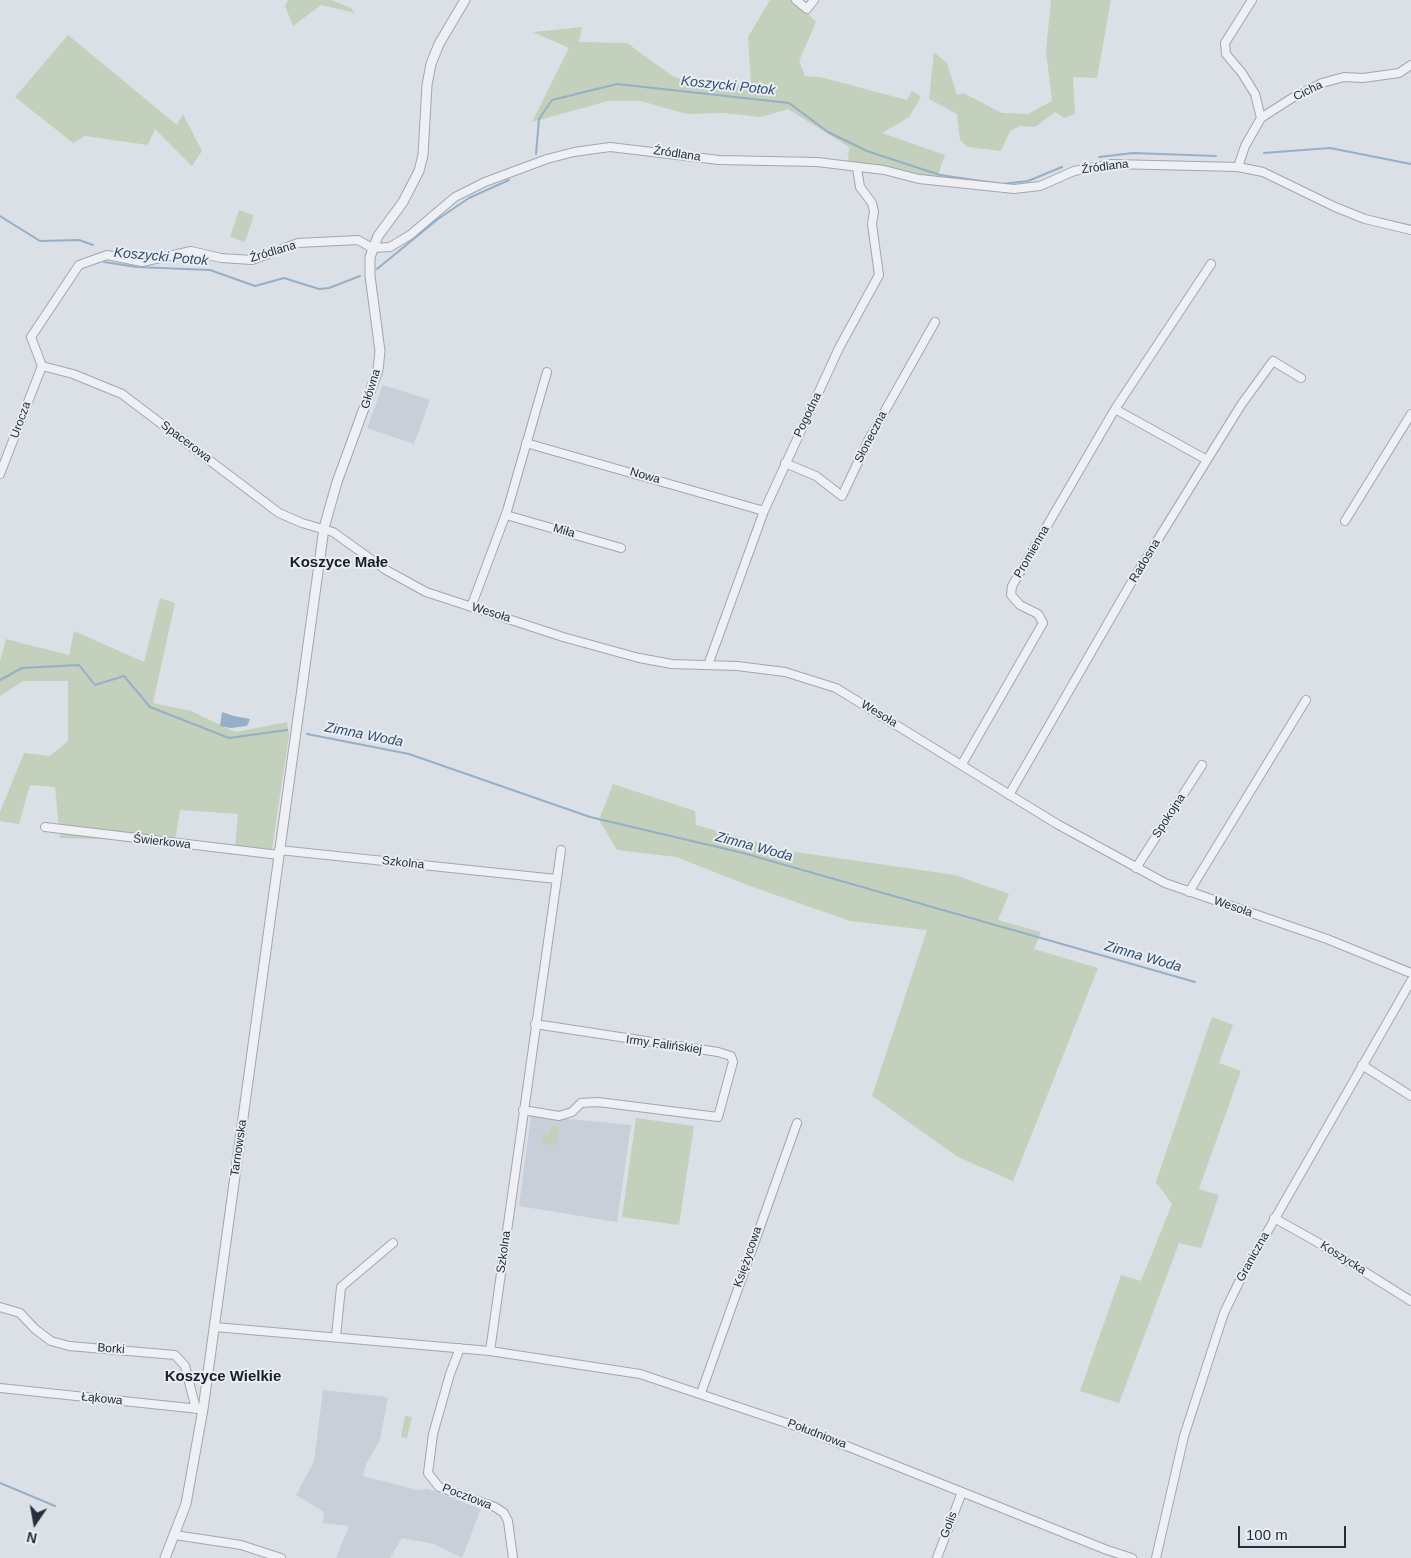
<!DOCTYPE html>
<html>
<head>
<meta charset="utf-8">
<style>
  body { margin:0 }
  #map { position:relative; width:1411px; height:1558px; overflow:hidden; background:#dbe0e6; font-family:Helvetica,sans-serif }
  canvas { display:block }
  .north { position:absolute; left:10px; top:1498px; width:50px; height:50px; -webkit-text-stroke:4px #eaeef4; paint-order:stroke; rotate:192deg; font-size:14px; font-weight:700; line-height:20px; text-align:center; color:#252e3c }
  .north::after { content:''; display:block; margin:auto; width:18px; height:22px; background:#252e3c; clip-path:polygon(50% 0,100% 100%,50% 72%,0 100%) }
  .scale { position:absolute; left:1238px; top:1526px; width:108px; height:22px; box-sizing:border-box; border:2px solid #252e3c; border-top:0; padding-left:6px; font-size:15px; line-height:18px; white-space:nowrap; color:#252e3c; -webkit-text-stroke:4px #eaeef4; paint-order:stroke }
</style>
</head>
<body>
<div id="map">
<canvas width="1411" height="1558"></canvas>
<div class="north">N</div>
<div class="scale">100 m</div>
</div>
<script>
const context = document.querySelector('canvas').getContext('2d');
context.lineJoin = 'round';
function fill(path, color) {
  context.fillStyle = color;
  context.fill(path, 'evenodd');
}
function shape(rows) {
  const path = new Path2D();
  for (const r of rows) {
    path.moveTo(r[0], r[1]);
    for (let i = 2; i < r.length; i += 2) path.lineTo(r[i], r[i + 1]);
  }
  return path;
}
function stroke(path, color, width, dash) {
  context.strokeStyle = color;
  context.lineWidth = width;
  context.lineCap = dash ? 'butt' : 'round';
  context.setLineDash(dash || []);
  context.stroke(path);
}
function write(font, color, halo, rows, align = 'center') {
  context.font = font + ' Helvetica,sans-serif';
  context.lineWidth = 4;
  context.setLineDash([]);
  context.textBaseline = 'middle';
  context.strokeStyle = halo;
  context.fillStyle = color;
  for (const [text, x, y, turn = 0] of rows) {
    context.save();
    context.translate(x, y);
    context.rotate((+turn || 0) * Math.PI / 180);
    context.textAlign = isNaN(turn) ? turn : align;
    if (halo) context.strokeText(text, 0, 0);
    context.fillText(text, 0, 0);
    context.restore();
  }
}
fill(shape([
  [383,385,430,400,414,444,367,428],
  [531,1115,631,1125,617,1222,519,1206],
  [323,1390,388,1397,380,1440,366,1464,363,1476,417,1490,428,1489,481,1509,462,1558,434,1544,402,1538,390,1558,336,1558,349,1526,323,1523,324,1512,296,1495,314,1462]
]), '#c9cfd8');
fill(shape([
  [288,0,331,0,351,8,355,13,321,5,293,26,285,6],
  [770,0,794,0,816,22,799,61,805,76,820,77,907,100,912,91,921,97,909,117,882,133,945,155,937,177,848,163,849,147,788,109,761,117,724,113,686,114,641,101,608,101,532,122,569,48,533,32,582,27,579,42,627,43,671,75,703,89,751,84,748,37],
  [1051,0,1111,0,1097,78,1073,77,1075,114,1064,118,1055,112,1035,127,1020,126,1010,131,1001,151,968,147,960,140,957,114,929,99,934,52,947,63,957,95,963,93,1002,113,1028,114,1052,101,1046,51],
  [68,35,177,125,183,114,202,151,192,166,155,129,148,145,85,136,73,143,15,97],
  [239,210,254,215,245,242,230,237],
  [160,598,175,603,153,703,191,711,235,732,287,722,289,735,272,849,235,847,238,814,180,810,175,841,60,838,55,787,30,785,19,824,0,821,0,812,24,753,50,756,68,741,68,681,23,681,0,696,0,661,6,639,69,655,74,631,144,662],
  [613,784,695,811,696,825,789,851,955,875,1009,894,998,920,1041,932,1034,949,1098,968,1013,1181,958,1157,872,1096,927,930,850,921,750,886,676,857,617,850,599,820],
  [1212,1017,1233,1025,1219,1063,1241,1071,1199,1189,1219,1195,1201,1248,1179,1243,1119,1403,1080,1391,1121,1275,1141,1281,1172,1204,1156,1182],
  [636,1118,694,1126,679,1225,622,1217],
  [551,1126,559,1127,556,1146,541,1143,543,1133,549,1134],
  [405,1416,412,1417,407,1438,401,1437]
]), '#c2d0bc');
fill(shape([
  [222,712,234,716,250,719,247,726,231,728,220,726]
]), '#95afc7');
stroke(shape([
  [1264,153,1330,148,1411,164],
  [536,154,539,119,552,100,617,84,789,103,828,132,867,151,940,175,1002,184,1028,181,1062,167],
  [1099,157,1133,153,1216,156],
  [0,216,40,241,79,240,93,245],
  [104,262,137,267,210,270,255,286,284,278,319,289,329,288,360,276],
  [377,269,438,219,469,198,509,180],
  [0,680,22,668,79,665,95,685,124,676,150,707,229,738,287,730],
  [307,734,409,754,590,817,743,853,1195,982],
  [0,1483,55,1506]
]), '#95afc7', 2);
const minor = shape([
  [796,0,807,9,814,0],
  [1252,0,1225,43,1226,54,1242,73,1255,94,1261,118],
  [1238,167,1245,146,1261,118,1292,98,1322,83,1344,77,1363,78,1399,73,1411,65],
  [42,366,73,374,122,394,279,513,302,523,333,532,386,570,426,592,563,637,639,658,672,664,737,666,785,672,836,688,1057,824,1165,883,1327,939,1411,973],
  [42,366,31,337,79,265,107,255,142,262,191,251,221,258,252,260,298,243,358,240,372,248,390,247,410,235,455,197,485,182,547,159,574,152,610,147,719,160,817,162,884,170,919,179,1014,189,1040,186,1074,171,1112,164,1238,167,1263,172,1335,207,1365,219,1411,230],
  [1115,409,1207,460],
  [526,443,764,511],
  [785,463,816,476,842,496,869,439,935,322],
  [0,474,42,366],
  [506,515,621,548],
  [1345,521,1411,414],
  [471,607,507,511,547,372],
  [708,665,764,511,839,348,879,275,872,224,874,212,872,203,860,187,857,168],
  [962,764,1043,623,1038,614,1020,605,1011,595,1012,586,1115,409,1211,264],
  [1009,795,1131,583,1241,405,1273,361,1301,378],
  [45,827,279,855],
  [279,850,556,879],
  [1136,868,1202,765],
  [1189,892,1306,700],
  [1362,1065,1411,1096],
  [523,1110,559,1116,572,1112,581,1103,598,1102,718,1117,733,1062,731,1056,718,1052,535,1024],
  [1274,1218,1317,1242,1411,1301],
  [0,1307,20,1313,35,1329,51,1341,69,1346,175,1355,185,1366,196,1409],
  [215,1327,490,1351,640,1374,804,1429,1107,1550,1132,1558],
  [336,1337,341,1287,393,1243],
  [460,1348,450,1374,433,1434,428,1473,439,1487,495,1507,504,1513,508,1521,513,1558],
  [490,1351,561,850],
  [0,1388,199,1409],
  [701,1393,797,1123],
  [175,1535,241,1545,281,1558],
  [937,1558,962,1492],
  [1156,1558,1184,1436,1224,1313,1242,1276,1411,981]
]);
const tertiary = shape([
  [165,1558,186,1504,203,1409,324,528,337,482,378,370,380,351,370,276,370,257,378,236,403,202,419,171,423,155,427,85,431,64,439,44,465,0]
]);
stroke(minor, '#a1a7b0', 10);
stroke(tertiary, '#a1a7b0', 11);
stroke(minor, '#eef0f4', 8);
stroke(tertiary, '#eef0f4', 9);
write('12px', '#252e3c', '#eaeef4', [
  ["Cicha",1308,91,-26],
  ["Źródlana",677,154,8],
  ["Źródlana",1105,167,-7],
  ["Źródlana",273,252,-17],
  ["Główna",371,389,-73],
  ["Pogodna",808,415,-64],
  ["Urocza",21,420,-70],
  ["Słoneczna",871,437,-63],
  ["Spacerowa",186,442,37],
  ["Nowa",645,476,16],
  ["Miła",564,531,16],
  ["Promienna",1032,552,-60],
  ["Radosna",1145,561,-59],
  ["Wesoła",491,613,17],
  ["Wesoła",879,714,31],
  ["Spokojna",1169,816,-57],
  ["Świerkowa",162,842,6],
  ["Szkolna",403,863,6],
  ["Wesoła",1233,907,19],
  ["Irmy Falińskiej",664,1045,8],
  ["Tarnowska",239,1148,-82],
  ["Szkolna",504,1252,-82],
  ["Księżycowa",748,1257,-71],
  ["Graniczna",1253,1257,-61],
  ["Koszycka",1343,1258,32],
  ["Borki",111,1349,4],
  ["Łąkowa",102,1399,6],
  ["Południowa",817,1434,21],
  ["Pocztowa",467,1497,21],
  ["Golis",949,1525,-69]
]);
write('italic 14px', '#2f4e70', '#eaeef4', [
  ["Koszycki Potok",728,86,6],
  ["Koszycki Potok",161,257,5],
  ["Zimna Woda",364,735,11],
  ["Zimna Woda",754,847,15],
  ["Zimna Woda",1143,957,16]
]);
write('bold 15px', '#181f2c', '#eaeef4', [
  ["Koszyce Małe",339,563],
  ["Koszyce Wielkie",223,1377]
]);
</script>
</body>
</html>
